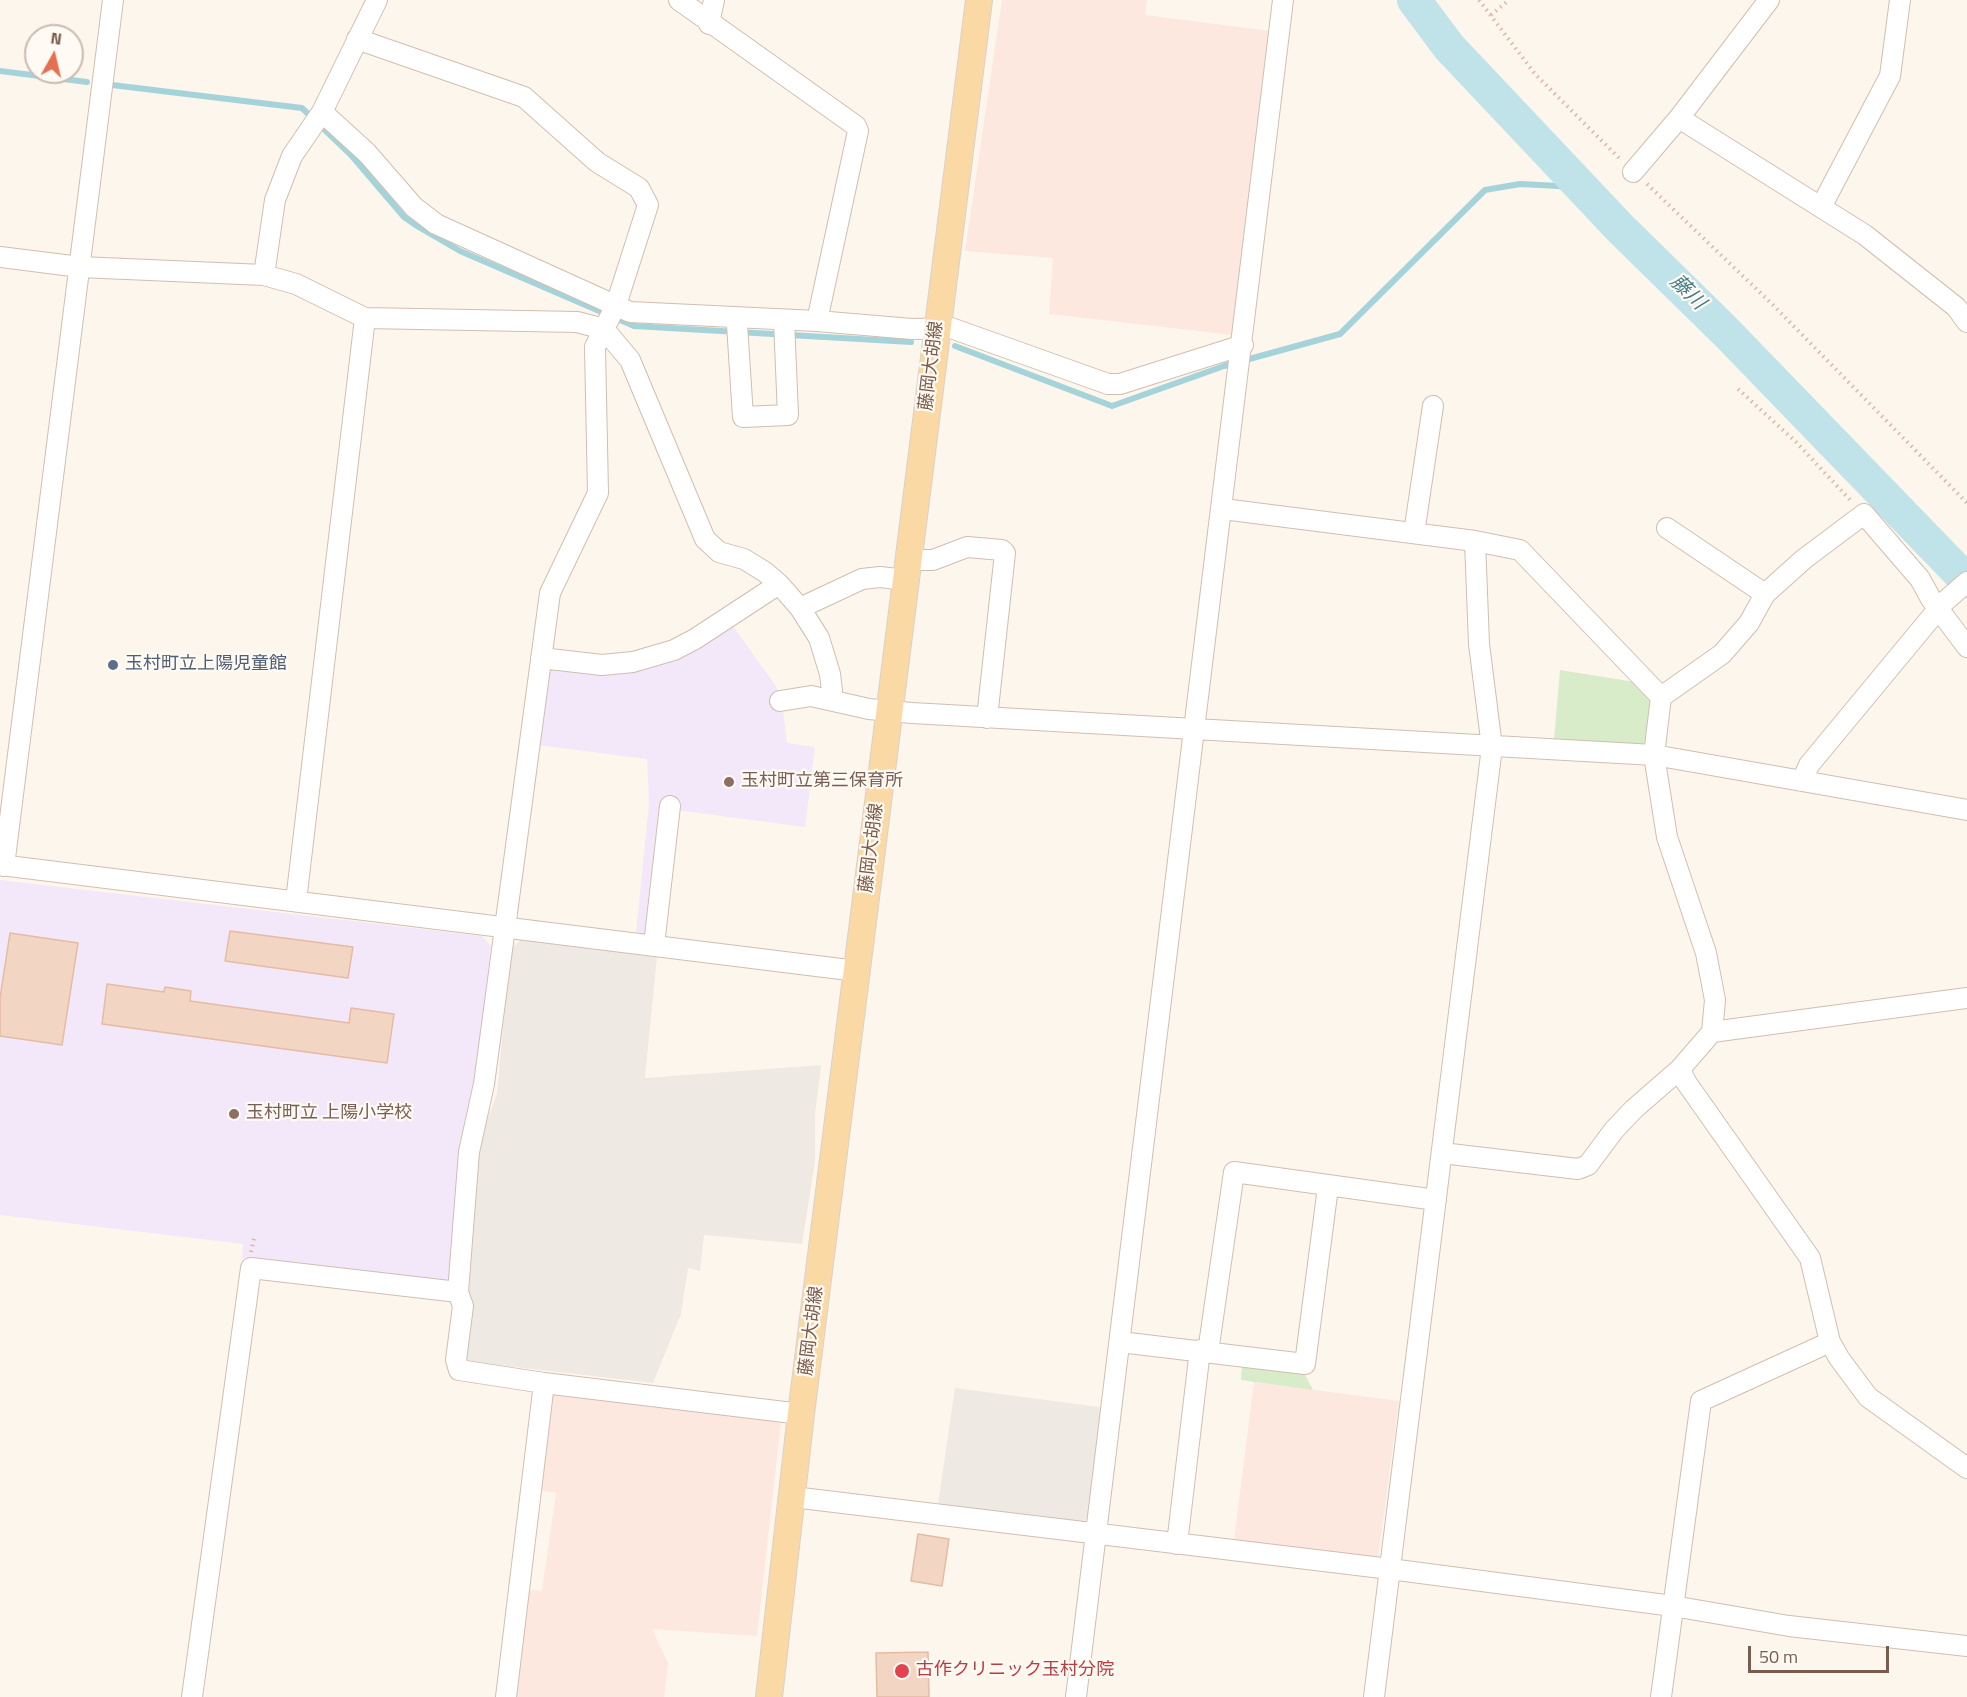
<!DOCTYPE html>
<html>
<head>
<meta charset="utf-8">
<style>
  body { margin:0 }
  #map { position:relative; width:1967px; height:1697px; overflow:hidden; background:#fdf6ec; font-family:"Titillium Web",sans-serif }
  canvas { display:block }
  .north { position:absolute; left:24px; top:24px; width:60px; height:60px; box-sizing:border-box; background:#fffaf3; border:2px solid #cabbb1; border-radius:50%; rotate:8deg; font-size:16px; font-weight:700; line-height:24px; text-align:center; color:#7a5c4d }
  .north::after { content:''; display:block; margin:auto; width:21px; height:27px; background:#e76f51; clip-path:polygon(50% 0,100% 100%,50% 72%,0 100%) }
  .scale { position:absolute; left:1748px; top:1646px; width:141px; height:27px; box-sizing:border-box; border:3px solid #7a5c4d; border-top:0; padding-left:8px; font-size:18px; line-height:21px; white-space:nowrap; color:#7a5c4d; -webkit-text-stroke:4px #fffaf3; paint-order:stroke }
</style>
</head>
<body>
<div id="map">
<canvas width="1967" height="1697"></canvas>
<div class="north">N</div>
<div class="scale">50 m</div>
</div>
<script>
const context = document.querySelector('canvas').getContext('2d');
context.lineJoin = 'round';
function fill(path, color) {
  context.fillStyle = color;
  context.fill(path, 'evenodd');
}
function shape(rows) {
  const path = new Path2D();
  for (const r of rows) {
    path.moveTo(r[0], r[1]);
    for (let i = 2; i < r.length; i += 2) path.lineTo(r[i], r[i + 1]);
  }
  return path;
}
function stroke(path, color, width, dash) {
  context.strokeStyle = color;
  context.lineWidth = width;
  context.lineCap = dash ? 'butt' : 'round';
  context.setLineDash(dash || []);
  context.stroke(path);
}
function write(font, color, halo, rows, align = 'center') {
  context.font = font + ' "Titillium Web","Noto Sans JP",sans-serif';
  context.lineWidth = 4.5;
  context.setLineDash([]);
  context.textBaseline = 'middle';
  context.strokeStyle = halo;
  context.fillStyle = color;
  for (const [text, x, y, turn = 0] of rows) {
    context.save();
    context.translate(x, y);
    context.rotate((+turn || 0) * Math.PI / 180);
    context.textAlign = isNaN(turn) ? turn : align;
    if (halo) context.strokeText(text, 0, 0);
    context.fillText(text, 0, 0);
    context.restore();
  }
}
fill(shape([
  [1002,0,1147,0,1145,15,1271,31,1233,335,1049,314,1053,258,965,251],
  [1254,1382,1399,1401,1378,1559,1234,1540],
  [548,1391,781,1422,757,1636,652,1629,668,1663,664,1697,512,1697,525,1589,542,1591,556,1493,537,1490]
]), '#fde8e0');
fill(shape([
  [521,940,657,957,645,1078,821,1065,815,1114,815,1161,802,1244,704,1235,700,1271,688,1268,681,1314,653,1383,464,1361,480,1139,497,1094,510,949],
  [955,1388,1106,1408,1095,1511,1081,1524,938,1504]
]), '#efe9e4');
fill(shape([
  [732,625,776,686,783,709,787,743,815,747,805,827,676,810,662,937,636,933,649,805,647,759,538,745,548,671,554,668,608,670],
  [0,880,482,936,491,946,475,1081,459,1146,449,1280,443,1284,242,1258,243,1244,0,1215]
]), '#f3e8fa');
fill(shape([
  [1560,670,1635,682,1652,699,1646,741,1642,746,1554,740],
  [1242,1365,1303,1371,1313,1390,1241,1380]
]), '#d8ecc9');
stroke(shape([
  [0,71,87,82],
  [112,85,302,108,351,155,404,217,417,226,460,251,634,326,911,342],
  [955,346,1112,406,1224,366,1340,334,1485,190,1520,184,1559,186,1590,197]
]), '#a5d3da', 6);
stroke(shape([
  [1414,0,1449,47,1620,228,1726,332,1967,581]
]), '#bfe3e8', 34);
const building = shape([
  [230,931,353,947,348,978,225,961,230,931],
  [10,933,78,943,62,1045,0,1036,0,998,10,933],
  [107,984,164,992,165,987,191,991,190,1001,349,1023,351,1008,394,1014,387,1063,102,1024,107,984],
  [918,1534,949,1539,942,1586,911,1581,918,1534],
  [928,1652,929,1697,877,1697,876,1653,928,1652]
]);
fill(building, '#f3d5c3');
stroke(building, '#e6bba3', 1.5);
const minor = shape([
  [679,0,856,126,858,131,817,321],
  [709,24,714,0],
  [357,39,524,97,597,162,639,188,648,205,616,305,595,347,598,493,550,593,484,1084,469,1152,458,1292,463,1306,456,1360,459,1370,544,1383,801,1414],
  [322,112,367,153,414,207,436,224,630,312,817,321,912,329,951,328,1108,384,1120,384,1243,345],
  [1679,118,1865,235,1956,307,1967,322],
  [1633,172,1679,118,1769,0],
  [1821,207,1890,76,1900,0],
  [0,257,80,267,264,275,296,284,365,318,577,322,604,329,630,360,705,539,719,552,744,559,765,572,779,584,800,608,819,638,830,674,833,699],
  [264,275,275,200,292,156,322,112,377,0],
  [740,318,737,324,743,417,788,415,784,321],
  [1223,509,1475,541,1520,550,1661,697,1654,755,1667,837,1706,953,1715,1000,1712,1032,1680,1069,1686,1082,1810,1258,1830,1342,1839,1358,1868,1397,1967,1468],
  [1667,528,1765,594],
  [1414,533,1433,406],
  [909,560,933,560,967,547,1002,550,1005,553,987,718],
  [800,608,862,579,880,577,906,580],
  [541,658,602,665,633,662,674,650,695,639,779,584],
  [1661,697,1722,654,1749,623,1765,594,1804,559,1864,514,1920,579,1931,599,1967,647],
  [780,701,811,696,869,709,912,713,1654,755,1967,810],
  [1802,781,1809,765,1944,602,1967,582],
  [0,865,857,971],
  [4,866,113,0],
  [296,901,365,318],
  [654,945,670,806],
  [1712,1032,1967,998],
  [1442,1153,1578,1169,1588,1165,1614,1130,1634,1109,1680,1069],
  [1120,1342,1305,1364,1328,1187],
  [1208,1352,1234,1172,1436,1200],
  [793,1497,1390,1569,1673,1606,1789,1626,1967,1646],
  [1177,1544,1200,1350],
  [192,1697,251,1268,458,1292],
  [506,1697,544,1383],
  [1076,1697,1283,0],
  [1374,1697,1492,747,1479,644,1475,541],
  [1661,1697,1701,1401,1830,1342]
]);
const major = shape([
  [769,1697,801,1414,979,0]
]);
stroke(minor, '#d1beb0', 22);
stroke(major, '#dad1cd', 28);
stroke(shape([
  [1479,0,1535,74,1622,161],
  [1491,15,1509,0],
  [1647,184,1772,304,1967,503],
  [1738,389,1796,442,1852,502],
  [251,1252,254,1238]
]), '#d9b8a5', 4, [1.5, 4.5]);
stroke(minor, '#fff', 20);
stroke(major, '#fbd9a5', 26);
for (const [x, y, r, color] of [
  [113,665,6,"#5c6f8a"],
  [729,782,6,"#8d6e63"],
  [234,1114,6,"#8d6e63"],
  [902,1671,8,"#e0444e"]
]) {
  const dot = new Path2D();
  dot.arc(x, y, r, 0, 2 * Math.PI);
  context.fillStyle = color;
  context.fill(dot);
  stroke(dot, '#fffaf3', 2);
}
write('18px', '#7a5c4d', '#fffaf3', [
  ["藤岡大胡線",932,366,-83],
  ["藤岡大胡線",872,848,-83],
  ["藤岡大胡線",812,1331,-83]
]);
write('18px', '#4e5e75', '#fffaf3', [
  ["玉村町立上陽児童館",125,665]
], 'left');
write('18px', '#785e54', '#fffaf3', [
  ["玉村町立第三保育所",741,782],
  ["玉村町立 上陽小学校",246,1114]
], 'left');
write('18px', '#be3a42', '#fffaf3', [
  ["古作クリニック玉村分院",916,1671]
], 'left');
write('italic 20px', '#437c86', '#fffaf3', [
  ["藤川",1687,293,44]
]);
</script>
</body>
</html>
